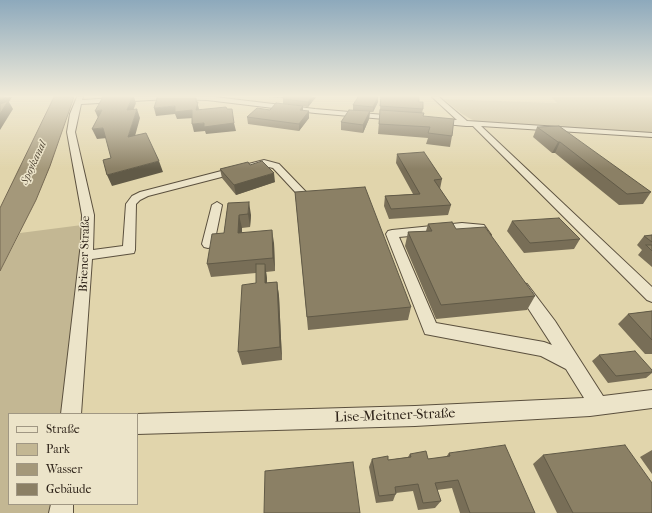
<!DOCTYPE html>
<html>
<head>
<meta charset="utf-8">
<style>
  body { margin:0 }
  #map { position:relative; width:652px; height:513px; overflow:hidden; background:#e1d5ac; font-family:"IM FELL French Canon",serif }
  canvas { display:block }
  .legend { position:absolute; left:8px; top:413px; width:130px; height:92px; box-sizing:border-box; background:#ece4c9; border:1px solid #a09783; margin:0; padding:5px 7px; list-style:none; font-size:12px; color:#2e2319 }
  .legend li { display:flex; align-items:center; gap:8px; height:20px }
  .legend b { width:20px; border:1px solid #a09783 }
</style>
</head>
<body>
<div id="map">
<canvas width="652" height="513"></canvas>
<ul class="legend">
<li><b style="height:5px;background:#ece4c9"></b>Straße</li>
<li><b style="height:11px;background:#c3b793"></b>Park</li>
<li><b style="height:11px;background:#a4987a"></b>Wasser</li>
<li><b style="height:11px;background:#8b8065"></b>Gebäude</li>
</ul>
</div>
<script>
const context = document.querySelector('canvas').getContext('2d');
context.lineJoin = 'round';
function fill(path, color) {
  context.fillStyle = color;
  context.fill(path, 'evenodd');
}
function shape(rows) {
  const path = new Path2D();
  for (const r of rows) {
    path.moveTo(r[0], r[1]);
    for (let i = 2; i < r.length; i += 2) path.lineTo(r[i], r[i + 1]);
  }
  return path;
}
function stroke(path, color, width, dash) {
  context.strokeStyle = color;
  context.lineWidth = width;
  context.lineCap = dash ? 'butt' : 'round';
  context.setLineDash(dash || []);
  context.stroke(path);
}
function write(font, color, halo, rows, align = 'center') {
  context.font = font + ' "IM FELL French Canon",serif';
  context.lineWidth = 3;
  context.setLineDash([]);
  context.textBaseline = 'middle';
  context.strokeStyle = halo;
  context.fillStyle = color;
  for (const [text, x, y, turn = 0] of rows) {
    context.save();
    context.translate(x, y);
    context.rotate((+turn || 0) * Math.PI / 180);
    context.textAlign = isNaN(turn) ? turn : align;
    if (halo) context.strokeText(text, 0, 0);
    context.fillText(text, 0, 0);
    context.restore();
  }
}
fill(shape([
  [551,97,652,97,652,134,478,123,462,114,443,99,557,103],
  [82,225,81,263,61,414,9,414,9,504,50,504,49,513,0,513,0,271,20,233]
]), '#c3b793');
const water = shape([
  [54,97,74,97,50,166,36,200,0,271,0,208,54,97]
]);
fill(water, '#a4987a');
stroke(water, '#756953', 1);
const minor = shape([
  [77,97,83,97,82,100,132,97,215,97,315,109,396,116,400,118,396,120,315,113,207,100,168,99,81,104,75,132,94,215,93,250,123,246,126,204,132,196,140,192,264,160,279,164,308,194,307,196,299,196,273,168,264,166,148,196,140,200,136,204,135,250,134,253,92,259,81,414,61,414,81,243,82,215,67,132,70,114,77,97],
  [432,97,439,97,467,121,652,133,652,137,481,126,652,287,652,302,647,300,473,126,466,126,434,123,434,119,437,119,457,120,432,97],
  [217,202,222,205,214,244,212,247,208,248,204,247,202,244,212,205,217,202],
  [462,223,484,225,491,235,489,238,485,239,481,238,476,231,462,231,399,237,436,323,544,342,552,345,515,288,517,284,522,283,527,284,555,321,603,396,652,390,652,408,590,416,415,426,137,434,137,414,415,406,584,398,566,369,541,356,425,334,386,234,388,231,392,230,462,223],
  [51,504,73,504,73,513,49,513,51,504]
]);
stroke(minor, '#5b503e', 2);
fill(minor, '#ece4c9');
fill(shape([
  [266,97,316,97,308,107,283,104,283,98],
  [378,97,378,102,373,112,370,112,369,119,363,133,341,130,341,122,353,110,353,105],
  [381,97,419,102,423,109,422,113,423,116,452,136,450,147,426,144,428,138,378,134],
  [303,106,303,111,309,111,309,118,299,131,248,124,247,117,270,110],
  [537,127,651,192,643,204,619,205,555,153,552,153,533,137],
  [397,154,442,179,440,189,451,205,448,215,389,219,384,206,385,196,413,194,396,163],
  [250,165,275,182,236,195,222,178,220,169],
  [295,192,411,307,408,320,308,330],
  [228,203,251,215,250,227,242,228,242,232,274,243,275,271,266,272,267,283,277,282,279,296,282,360,242,365,238,352,256,283,256,273,211,277,207,264,224,233],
  [512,221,580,239,574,249,524,253,507,231],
  [428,224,456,229,535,296,527,310,436,319,405,246,408,232,426,231],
  [652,235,652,267,638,255,642,250,637,245,644,236],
  [652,311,652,354,645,354,618,324,628,314],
  [599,355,652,370,652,373,646,378,608,383,592,361],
  [652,450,652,474,640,457],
  [449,453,535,513,460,513,452,488,437,490,441,501,435,508,418,510,413,491,396,493,393,501,376,503,369,467,372,459,388,460,408,457,410,454,428,459,446,457],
  [543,455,652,513,557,513,533,464]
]), '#786e57');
fill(shape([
  [4,97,12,97,9,102,13,109,0,130,0,99],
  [132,97,134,97,136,103,130,119,127,110],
  [312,97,316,97,308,107,308,102],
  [378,97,378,102,373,112,373,107],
  [196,98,199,109,198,117,196,110],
  [175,106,192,110,194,118,177,119,175,114,156,116,154,108],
  [303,106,303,113,300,110],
  [137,109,140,118,132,147,128,137],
  [102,110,99,120,95,111],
  [309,111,309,118,299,131,299,124],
  [370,111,369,119,363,133,363,125],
  [204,123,234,123,236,131,206,134,205,131,194,132,192,124],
  [103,128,107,138,97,139,92,129],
  [558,142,560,142,555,153,552,153],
  [159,161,163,172,112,186,107,175],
  [274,173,275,182,236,195,234,185],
  [249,202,251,215,250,227,248,214],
  [239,215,242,228,241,246,238,233],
  [272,230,274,243,275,271,273,258],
  [265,264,267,278,267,297,265,283],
  [277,282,279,296,282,360,280,347]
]), '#615a47');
const building = shape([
  [0,97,4,97,3,99,0,99,0,97],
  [103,97,132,97,127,110,137,109,128,137,146,133,159,161,107,175,103,160,111,158,103,128,92,129,102,110,95,111,103,97],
  [284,97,312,97,308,102,283,99,284,97],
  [358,97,378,97,373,107,353,105,358,97],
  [381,97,419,97,419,102,423,102,423,109,380,106,381,97],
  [157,98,196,98,196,102,198,102,196,110,226,107,227,109,232,109,234,123,204,127,204,123,192,124,192,110,175,112,175,106,154,108,157,98],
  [8,101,0,114,0,104,8,101],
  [276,103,303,106,300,110,309,111,299,124,247,117,257,108,270,110,276,103],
  [349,110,370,111,363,125,341,122,349,110],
  [380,110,424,113,423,116,454,119,452,136,428,133,430,127,379,124,380,110],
  [559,126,651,192,627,194,560,142,558,142,537,127,559,126],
  [424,152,442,179,434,180,451,205,391,209,385,196,420,194,397,154,424,152],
  [262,161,274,173,234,185,220,169,248,162,250,165,262,161],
  [365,187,411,307,307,317,295,192,365,187],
  [249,202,248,214,239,215,238,233,272,230,273,258,207,264,212,234,224,233,228,203,249,202],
  [559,218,580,239,530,243,512,221,559,218],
  [452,222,456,229,485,227,535,296,441,305,408,232,432,231,428,224,452,222],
  [652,235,652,242,644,236,652,235],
  [646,245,652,245,652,251,646,245],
  [256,264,265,264,265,283,277,282,280,347,238,352,242,285,256,283,256,264],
  [652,311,652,340,628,314,652,311],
  [635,351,652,370,652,372,616,376,599,355,635,351],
  [505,445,535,513,470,513,458,480,435,483,441,501,423,503,418,484,395,487,396,494,379,496,372,459,388,456,388,460,411,457,410,454,426,451,428,459,450,456,449,453,505,445],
  [625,445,652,483,652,513,573,513,543,455,625,445],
  [353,462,360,513,264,513,265,471,353,462]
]);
fill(building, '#8b8065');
stroke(building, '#615a47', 1);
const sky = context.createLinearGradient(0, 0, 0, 169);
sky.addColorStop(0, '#8da9bc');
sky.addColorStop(0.57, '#f2ecda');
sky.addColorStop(1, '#f2ecda00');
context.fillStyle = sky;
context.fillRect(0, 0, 652, 169);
write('italic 11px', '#574c3b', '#ece4c9', [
  ["Spoykanal",34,163,-65]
]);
write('12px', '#2e2319', '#ece4c9', [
  ["Briener Straße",85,254,-88]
]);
write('14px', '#2e2319', '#ece4c9', [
  ["Lise-Meitner-Straße",395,416,-2]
]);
</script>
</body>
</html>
